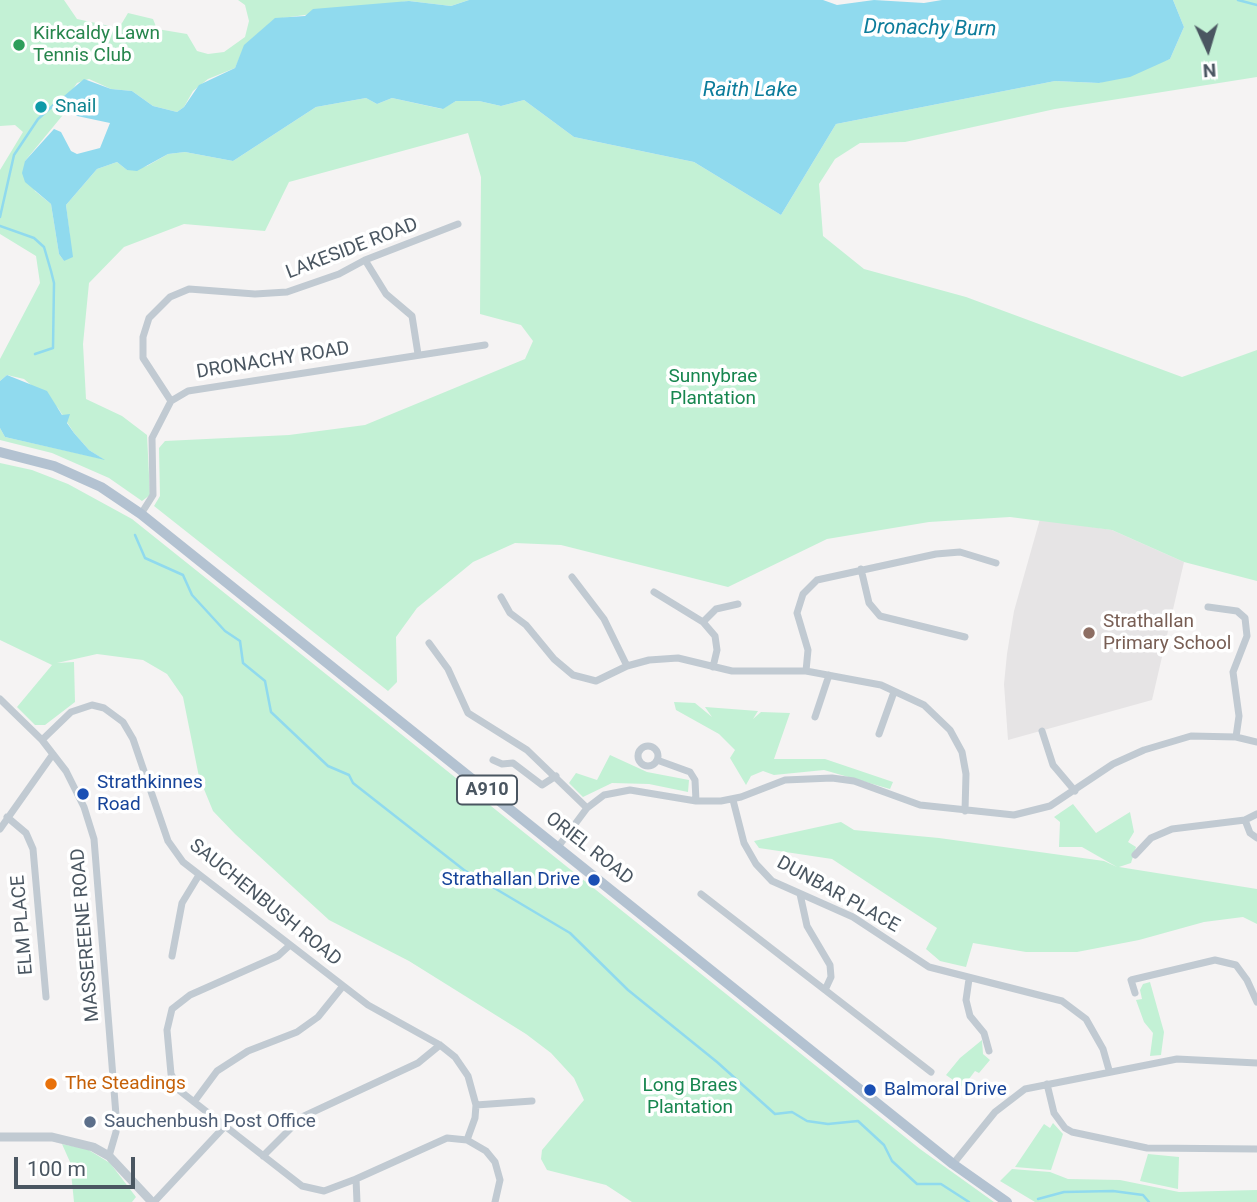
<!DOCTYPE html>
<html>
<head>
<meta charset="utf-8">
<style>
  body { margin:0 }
  #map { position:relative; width:1257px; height:1202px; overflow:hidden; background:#f5f3f3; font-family:Roboto,sans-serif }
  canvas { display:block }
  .north { position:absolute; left:1173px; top:14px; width:70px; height:70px; -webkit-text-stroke:5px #fff; paint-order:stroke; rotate:176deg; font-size:19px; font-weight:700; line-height:28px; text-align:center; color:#4a5661 }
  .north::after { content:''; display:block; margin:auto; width:24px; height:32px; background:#4a5661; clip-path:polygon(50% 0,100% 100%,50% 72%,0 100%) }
  .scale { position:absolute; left:14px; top:1157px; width:121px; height:32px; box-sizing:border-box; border:4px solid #4a5661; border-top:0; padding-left:9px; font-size:21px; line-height:24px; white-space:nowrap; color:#4a5661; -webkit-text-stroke:5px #fff; paint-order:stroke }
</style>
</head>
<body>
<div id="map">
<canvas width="1257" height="1202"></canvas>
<div class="north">N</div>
<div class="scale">100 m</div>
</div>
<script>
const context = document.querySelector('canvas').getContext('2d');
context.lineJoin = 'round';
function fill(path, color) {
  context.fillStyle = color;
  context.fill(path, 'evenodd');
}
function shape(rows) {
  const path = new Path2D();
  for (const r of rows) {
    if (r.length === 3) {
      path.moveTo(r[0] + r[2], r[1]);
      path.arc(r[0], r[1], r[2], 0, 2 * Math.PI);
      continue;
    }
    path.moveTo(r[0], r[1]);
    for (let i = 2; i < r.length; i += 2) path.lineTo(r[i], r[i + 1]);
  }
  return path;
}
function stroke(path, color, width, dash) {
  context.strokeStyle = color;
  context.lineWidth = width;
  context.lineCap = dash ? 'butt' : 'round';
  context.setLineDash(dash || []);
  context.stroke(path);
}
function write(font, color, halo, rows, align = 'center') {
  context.font = font + ' Roboto,sans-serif';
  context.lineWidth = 7;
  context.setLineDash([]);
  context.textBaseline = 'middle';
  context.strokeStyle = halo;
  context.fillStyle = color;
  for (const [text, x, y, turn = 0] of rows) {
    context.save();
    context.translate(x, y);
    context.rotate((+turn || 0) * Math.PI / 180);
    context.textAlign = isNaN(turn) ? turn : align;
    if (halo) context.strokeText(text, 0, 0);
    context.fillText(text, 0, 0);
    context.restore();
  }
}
fill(shape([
  [1040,519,1112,530,1184,562,1152,700,1008,740,1004,684,1007,654,1014,611]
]), '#e6e4e5');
fill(shape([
  [0,0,64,0,77,19,119,28,128,13,153,19,157,29,187,34,197,51,208,54,224,52,245,37,249,21,245,5,238,0,469,0,451,6,409,1,275,19,245,45,235,68,208,79,193,91,184,107,177,112,153,106,132,91,111,89,89,79,77,83,69,95,57,102,67,110,25,161,35,191,51,204,59,254,64,261,70,237,66,205,97,169,117,162,127,170,147,166,168,154,185,152,233,161,316,107,366,98,377,104,392,98,442,109,456,101,479,101,501,106,524,100,574,137,694,162,781,215,836,124,1055,81,1099,83,1170,59,1184,27,1173,0,1257,0,1257,77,1055,109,905,142,860,143,835,159,819,184,823,236,864,269,966,297,1182,377,1257,350,1257,581,1184,562,1112,530,1010,517,929,522,827,539,728,587,561,545,515,543,473,562,417,608,396,637,397,682,388,691,154,506,160,496,159,448,165,441,289,435,365,425,525,359,533,341,521,325,480,314,481,177,468,133,289,182,265,231,184,224,124,247,89,283,83,344,86,399,122,416,147,435,150,495,142,501,109,478,52,453,0,440,0,428,5,437,103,459,89,450,74,433,58,408,24,379,7,375,0,381,0,359,40,283,36,256,0,234,0,170,23,132,15,125,0,126],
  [0,463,32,470,68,484,132,519,920,1149,994,1202,632,1202,606,1185,547,1170,541,1159,542,1150,584,1100,574,1078,551,1053,526,1034,409,961,329,920,235,834,213,811,199,777,183,697,167,674,143,660,97,654,57,663,74,662,75,702,45,725,35,725,17,707,52,665,0,640],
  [674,702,695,703,712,717,705,707,758,711,753,719,761,712,790,713,774,759,825,759,893,782,890,789,824,770,774,775,763,771,751,776,746,785,730,758,735,750,719,734,676,710],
  [610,755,647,772,689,780,688,792,649,784,612,783,583,797,569,783,576,773,597,780],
  [1073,804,1096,833,1130,812,1134,832,1128,842,1136,847,1131,863,1119,867,1257,889,1257,924,1243,917,1204,922,1139,940,1077,952,1026,952,973,943,966,967,940,961,926,949,937,928,832,859,759,848,754,841,841,822,854,830,939,838,1104,861,1117,867,1082,847,1059,847,1060,822,1054,817],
  [1150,982,1164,1032,1161,1055,1150,1056,1153,1033,1144,1022,1136,1000,1142,999,1140,990,1143,984],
  [982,1040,983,1054,990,1060,979,1073,975,1071,963,1087,946,1075,960,1058],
  [1053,1123,1063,1134,1051,1170,1015,1167,1044,1124,1050,1128],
  [62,1144,87,1149,110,1163,136,1197,132,1202,74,1202,70,1162],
  [1148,1154,1179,1157,1178,1189,1140,1181],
  [1012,1169,1050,1172,1068,1179,1120,1180,1179,1192,1257,1190,1257,1202,1035,1202,1000,1181]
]), '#c3f1d5');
fill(shape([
  [469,0,823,0,837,5,874,0,924,3,942,0,1173,0,1184,27,1170,59,1130,77,1099,83,1055,81,836,124,781,215,694,162,574,137,524,100,501,106,479,101,456,101,443,109,392,98,377,104,366,98,316,107,233,161,185,152,168,154,137,171,127,170,117,162,97,169,66,205,73,257,64,261,59,254,51,204,25,182,22,173,25,161,54,129,61,132,71,151,77,154,100,148,110,123,77,116,57,102,84,79,111,89,132,91,153,106,177,112,184,107,199,85,235,68,244,45,275,18,305,16,313,9,409,1,451,6],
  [7,375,47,391,62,415,70,414,67,423,74,433,89,450,105,460,5,437,0,428,0,381]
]), '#90daee');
stroke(shape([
  [1238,0,1257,5],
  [0,217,14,155,38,119,57,102],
  [0,226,34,238,44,247,51,271,54,283,53,348,35,354],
  [135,535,145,558,183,575,192,595,225,631,240,641,243,663,265,681,271,712,328,766,349,775,353,783,464,870,570,933,628,990,717,1062,775,1114,792,1112,807,1121,828,1124,858,1121,884,1145,892,1161,917,1184,941,1184,969,1202],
  [1038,1199,1064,1192,1113,1191,1143,1195,1149,1202]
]), '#90daee', 2.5);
stroke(shape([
  [365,260,386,294,412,316,418,354],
  [171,401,143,358,143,337,149,318,170,297,189,289,255,294,287,292,339,274,365,260,458,224],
  [141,514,153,495,152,438,171,401,188,391,485,345],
  [861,569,869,603,880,616,965,637],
  [572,577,604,619,627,666],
  [654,592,703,622,715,636,717,650,713,667],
  [501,597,510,613,526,625,554,659,573,675,596,681,627,666,649,660,678,658,732,671,806,671,881,685,924,705,950,730,962,752,966,774,965,811],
  [1208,607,1237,611,1245,618,1247,636,1233,672,1239,716,1236,737],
  [703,622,716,609,738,604],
  [429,643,448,669,468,713,527,750,587,808],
  [806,671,808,650,797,613,803,594,817,580,936,554,960,552,996,563],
  [0,699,42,740,66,771,84,807,94,839,116,1115,116,1132,109,1156],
  [815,717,829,675],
  [1042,731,1053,765,1075,791],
  [879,734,894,692],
  [42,740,71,712,92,705,104,708,123,722,133,739,168,841,183,862,368,1005,440,1045,455,1057,468,1076,476,1105,475,1118,467,1140],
  [648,756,10],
  [493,760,502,764,513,763,542,785,556,776],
  [657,760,690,772,695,780,696,801],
  [733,800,744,843,756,864,772,881,853,917,929,967,1062,1001,1086,1019,1103,1049,1109,1070],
  [7,817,26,833,33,849,46,997],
  [1245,820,1250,833,1257,838],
  [0,829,53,754],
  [558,847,587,808,604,795,630,790,696,801,721,801,741,797,785,780,832,778,854,781,920,805,1014,815,1050,806,1113,764,1144,750,1191,736,1236,737,1257,742],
  [1135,855,1151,838,1172,829,1245,820,1257,814],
  [701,894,931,1072],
  [800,894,807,926,830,965,831,977,825,990],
  [290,945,278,956,190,995,172,1009,167,1030,171,1074,180,1091,302,1186,324,1191,356,1179],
  [172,956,182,903,199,875],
  [969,979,966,1000,970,1016,984,1033,989,1051],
  [1135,993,1131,980,1215,960,1236,965,1247,980,1257,1002],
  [1047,1084,1054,1113,1065,1128,1072,1132,1147,1148,1257,1149],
  [194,1102,217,1071,248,1051,297,1032,318,1017,343,986],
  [476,1105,532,1101],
  [263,1156,302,1117,418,1063,440,1045],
  [953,1164,995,1112,1025,1089,1177,1059,1257,1063],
  [154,1202,225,1126],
  [357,1202,356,1179,447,1138,467,1140,486,1151,495,1162,500,1180,495,1202]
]), '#c1cad2', 7);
stroke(shape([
  [0,1137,52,1137,93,1147,109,1156,152,1202]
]), '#c1cad2', 9);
stroke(shape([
  [0,452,54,466,101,487,141,514,953,1164,1007,1202]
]), '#b3c2d1', 10);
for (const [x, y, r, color] of [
  [19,45,7,"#2e9e5b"],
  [41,107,7,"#0f9aa8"],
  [1089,633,7,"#8d6e63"],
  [83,794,7,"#1a4fb4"],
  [594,880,7,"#1a4fb4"],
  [51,1084,7,"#e8710a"],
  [870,1090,7,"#1a4fb4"],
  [90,1122,7,"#5c6f8a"]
]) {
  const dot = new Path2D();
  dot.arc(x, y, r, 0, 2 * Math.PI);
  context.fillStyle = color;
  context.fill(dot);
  stroke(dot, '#fff', 2.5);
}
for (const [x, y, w] of [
  [487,790,60]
]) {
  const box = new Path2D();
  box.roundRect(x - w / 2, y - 14.5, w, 29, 5);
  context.fillStyle = '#fff';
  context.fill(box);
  stroke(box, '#4a5661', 2);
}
write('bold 18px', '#4a5661', null, [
  ["A910",487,790]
]);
write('19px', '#27864d', '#fff', [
  ["Kirkcaldy Lawn",33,34],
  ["Tennis Club",33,56]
], 'left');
write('19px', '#0d838f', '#fff', [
  ["Snail",55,107]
], 'left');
write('19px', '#4a5661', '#fff', [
  ["LAKESIDE ROAD",352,249,-21],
  ["DRONACHY ROAD",273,361,-9],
  ["ORIEL ROAD",589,849,38],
  ["DUNBAR PLACE",838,895,29],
  ["SAUCHENBUSH ROAD",265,903,39],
  ["ELM PLACE",23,925,-95],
  ["MASSEREENE ROAD",86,935,-95]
]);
write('19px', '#17864f', '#fff', [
  ["Sunnybrae",713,377],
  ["Plantation",713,399],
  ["Long Braes",690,1086],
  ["Plantation",690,1108]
]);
write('19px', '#785e54', '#fff', [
  ["Strathallan",1103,622],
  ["Primary School",1103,644]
], 'left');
write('19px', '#164399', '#fff', [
  ["Strathkinnes",97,783],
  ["Road",97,805],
  ["Strathallan Drive",580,880,"right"],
  ["Balmoral Drive",884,1090]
], 'left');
write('19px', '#c56008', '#fff', [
  ["The Steadings",65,1084]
], 'left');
write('19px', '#4e5e75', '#fff', [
  ["Sauchenbush Post Office",104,1122]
], 'left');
write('italic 21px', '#0c7c9b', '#fff', [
  ["Dronachy Burn",930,29,1],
  ["Raith Lake",750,91]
]);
</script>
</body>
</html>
